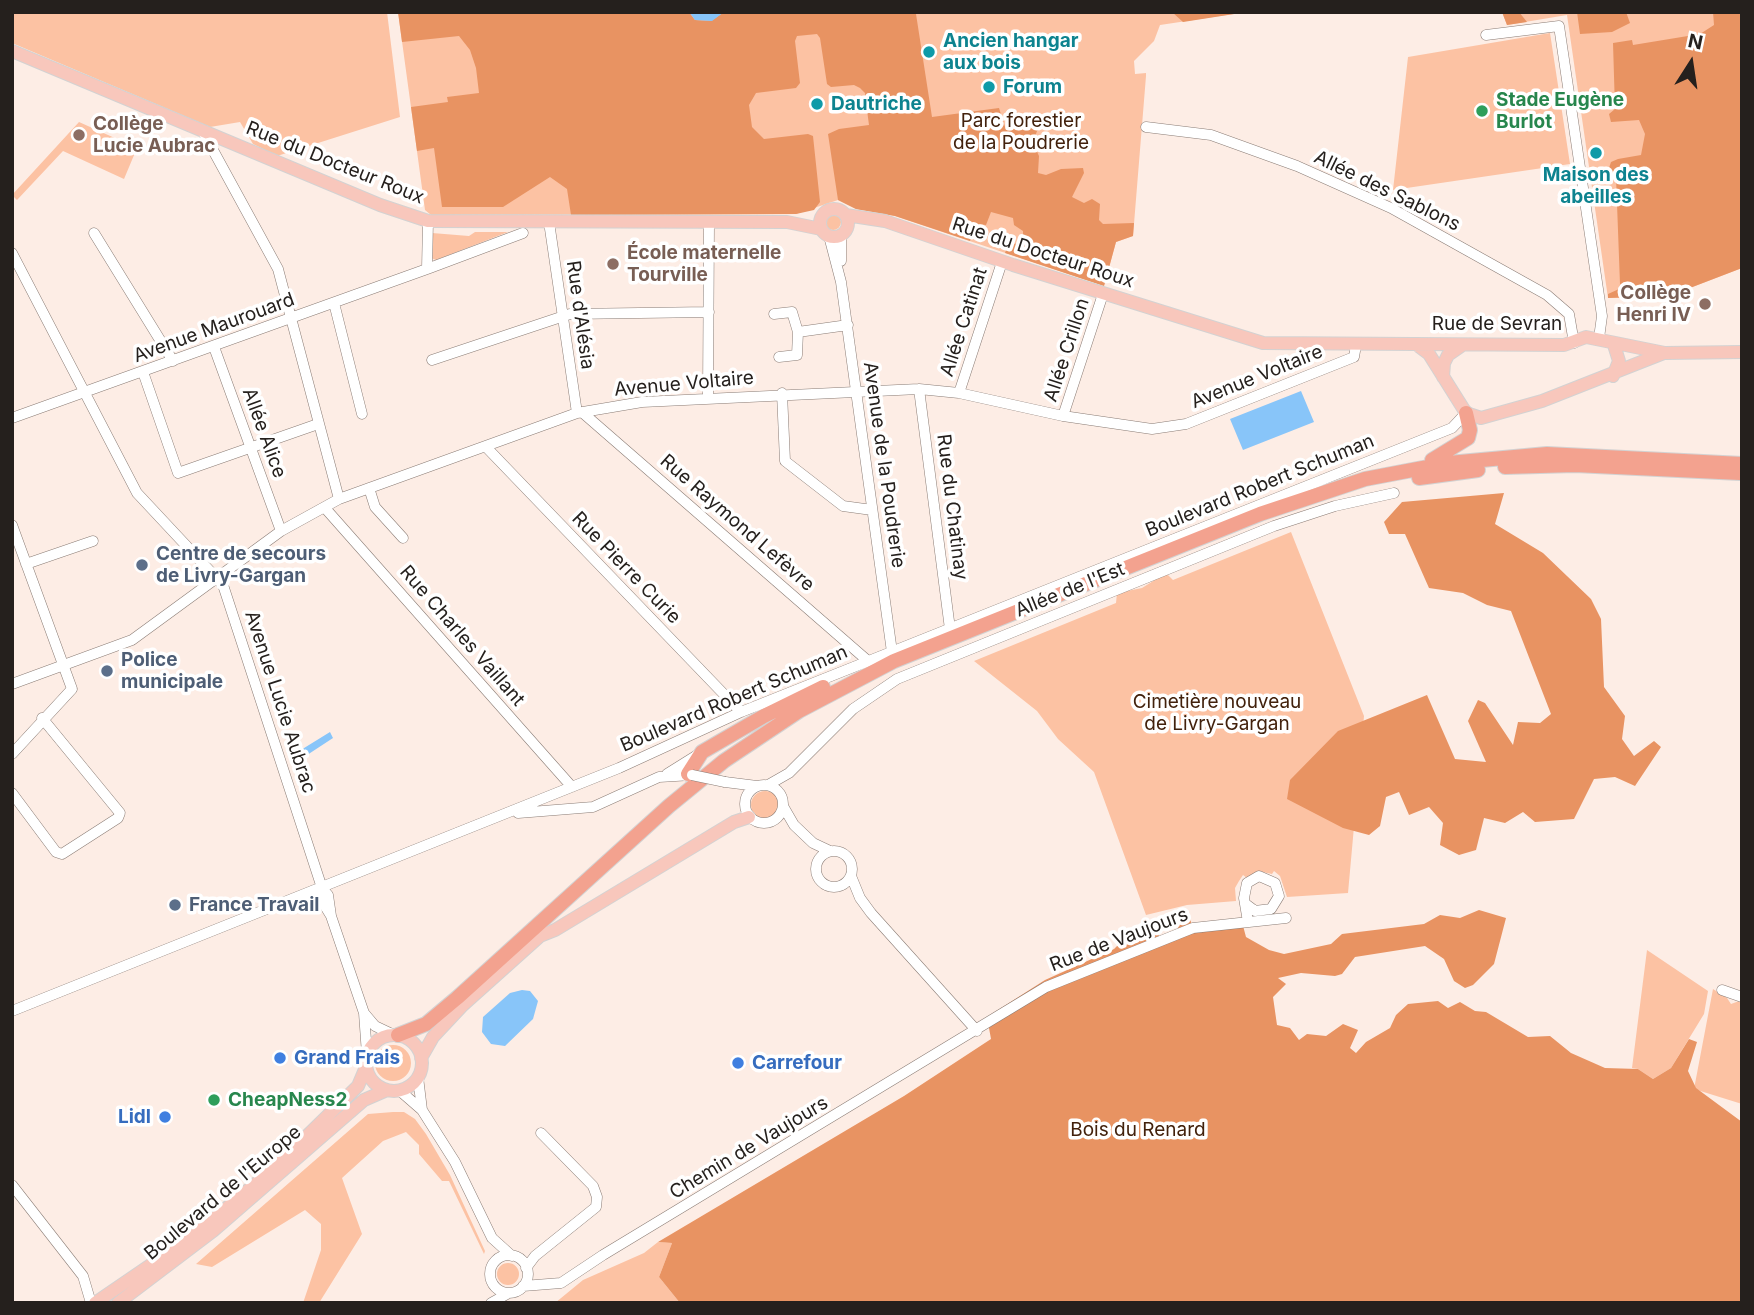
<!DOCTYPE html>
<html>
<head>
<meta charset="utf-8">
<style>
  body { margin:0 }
  #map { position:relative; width:1754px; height:1315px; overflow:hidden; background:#fdede5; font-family:Inter,sans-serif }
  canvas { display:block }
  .frame { position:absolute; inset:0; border:14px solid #25201d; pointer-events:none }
  .north { position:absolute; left:1656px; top:28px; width:70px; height:70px; -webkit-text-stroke:5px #fff; paint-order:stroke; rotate:12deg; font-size:19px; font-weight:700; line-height:28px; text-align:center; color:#25201d }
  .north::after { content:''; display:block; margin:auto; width:24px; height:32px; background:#25201d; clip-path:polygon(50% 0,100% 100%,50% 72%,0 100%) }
</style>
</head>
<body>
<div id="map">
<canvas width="1754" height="1315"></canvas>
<div class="frame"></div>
<div class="north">N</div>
</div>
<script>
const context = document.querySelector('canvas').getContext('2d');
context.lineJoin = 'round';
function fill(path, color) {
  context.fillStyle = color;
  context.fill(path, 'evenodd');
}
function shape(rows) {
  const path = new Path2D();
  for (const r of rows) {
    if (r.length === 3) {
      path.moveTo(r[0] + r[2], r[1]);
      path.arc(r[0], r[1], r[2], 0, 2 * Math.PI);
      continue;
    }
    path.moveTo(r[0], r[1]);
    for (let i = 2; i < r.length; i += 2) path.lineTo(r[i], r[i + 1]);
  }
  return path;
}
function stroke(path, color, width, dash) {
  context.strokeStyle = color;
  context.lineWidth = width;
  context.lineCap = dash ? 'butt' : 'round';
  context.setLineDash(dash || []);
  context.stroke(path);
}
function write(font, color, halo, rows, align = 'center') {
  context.font = font + ' Inter,sans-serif';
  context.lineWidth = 7;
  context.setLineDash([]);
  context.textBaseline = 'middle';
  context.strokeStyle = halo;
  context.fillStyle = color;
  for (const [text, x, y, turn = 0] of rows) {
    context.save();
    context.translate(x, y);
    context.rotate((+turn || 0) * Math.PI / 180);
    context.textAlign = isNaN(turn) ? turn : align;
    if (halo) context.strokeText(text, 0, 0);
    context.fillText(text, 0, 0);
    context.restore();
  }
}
fill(shape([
  [12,12,387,12,400,117,277,156,253,144,240,122,210,127,12,43],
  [398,12,1247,12,1160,25,1154,41,1134,61,1135,74,1146,73,1146,76,1133,236,1116,242,1104,286,895,216,856,209,838,200,796,214,431,215,425,210],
  [1502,12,1742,12,1742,268,1669,296,1608,298,1567,15,1507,25],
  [1550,33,1570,164,1393,190,1408,57],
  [79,122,137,148,124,179,63,151,17,200,12,195],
  [833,222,8],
  [475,232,508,232,436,260,431,258,432,233,469,236],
  [1291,532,1364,716,1348,893,1287,897,1280,876,1274,871,1272,874,1258,871,1247,878,1243,875,1239,881,1235,888,1236,901,1187,905,1146,915,1094,772,1058,739,1037,711,974,661,1116,603,1117,593,1142,588,1166,573,1173,580],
  [765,805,14],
  [1647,950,1708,991,1704,1014,1671,1068,1653,1079,1638,1069,1632,1068],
  [1713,989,1727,998,1731,1004,1742,1000,1742,1104,1694,1089],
  [393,1063,18],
  [393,1112,404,1112,415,1119,426,1134,450,1175,485,1251,484,1254,449,1181,442,1181,419,1154,419,1145,406,1132,383,1141,342,1178,362,1234,319,1303,303,1303,321,1250,321,1224,305,1210,212,1267,196,1264,368,1114],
  [658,1242,672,1243,659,1277,680,1303,555,1303,583,1280,644,1253],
  [508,1274,11]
]), '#fcc2a3');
fill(shape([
  [398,12,689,12,695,20,711,21,724,12,923,12,916,14,932,117,999,108,1006,130,1050,123,1037,131,1033,143,1039,156,1038,173,1046,175,1061,169,1083,168,1084,173,1072,197,1084,203,1092,199,1100,204,1099,220,1103,224,1134,223,1133,236,1116,242,1104,286,1005,253,1008,245,1019,243,1023,235,1023,231,1014,225,1013,218,991,212,986,225,976,224,970,241,895,216,856,209,838,200,828,134,839,129,869,125,867,110,865,93,860,88,854,85,831,87,827,84,820,38,817,34,797,36,795,41,800,83,796,88,756,93,749,105,752,127,764,139,808,134,813,136,820,202,814,210,796,214,571,215,567,189,550,177,503,207,442,207,434,148,417,151,411,107,448,102,447,97,479,93,476,68,470,50,459,36,402,42],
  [1172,12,1247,12,1183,22],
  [1502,12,1519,12,1527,22,1507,25],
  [1577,12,1626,12,1630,23,1612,32,1580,34],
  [1713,12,1742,12,1742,268,1669,296,1608,298,1608,294,1619,289,1620,284,1616,177,1609,168,1611,162,1618,159,1641,155,1645,134,1639,120,1611,122,1609,114,1615,109,1613,43,1632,40,1633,45,1700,34,1714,25],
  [1504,493,1495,524,1543,553,1591,599,1601,619,1604,687,1625,716,1622,739,1634,756,1654,741,1661,747,1635,786,1615,777,1594,779,1574,819,1535,822,1523,812,1505,823,1484,818,1476,850,1459,855,1440,845,1443,823,1429,807,1409,815,1399,792,1386,797,1380,826,1369,835,1343,828,1287,799,1290,780,1338,731,1427,695,1455,759,1486,762,1468,721,1478,700,1485,703,1513,745,1518,722,1540,723,1551,714,1511,611,1487,605,1463,593,1429,588,1405,534,1389,534,1384,522,1402,502],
  [1479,910,1506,918,1494,964,1473,985,1465,988,1454,981,1444,959,1425,946,1355,957,1342,974,1335,976,1301,973,1278,978,1286,984,1273,997,1277,1025,1290,1028,1299,1040,1307,1034,1326,1036,1343,1024,1358,1030,1350,1048,1356,1053,1366,1042,1390,1028,1396,1015,1408,1004,1438,1001,1448,1008,1460,1002,1475,1011,1486,1012,1528,1037,1550,1036,1571,1053,1605,1068,1638,1069,1653,1079,1671,1068,1689,1039,1697,1042,1688,1071,1696,1088,1742,1122,1742,1303,680,1303,659,1277,672,1243,658,1242,904,1096,991,1039,987,1017,1045,980,1114,949,1126,937,1156,921,1160,942,1177,934,1180,916,1189,916,1193,928,1242,922,1246,937,1269,950,1284,954,1331,944,1342,934,1424,924,1440,915,1460,918]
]), '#e89362');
fill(shape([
  [689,12,724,12,712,21,695,20],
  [1301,391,1314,422,1243,450,1230,419],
  [330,732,333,738,301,759,297,757,296,753],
  [522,990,530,991,538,1001,533,1019,505,1046,491,1044,482,1032,483,1017,510,993]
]), '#88c5f9');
const minor = shape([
  [1486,35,1559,26,1602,316,1599,338],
  [1146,127,1211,135,1297,166,1391,208,1547,295,1569,314,1574,343],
  [202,130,278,269,339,499],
  [549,222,577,413],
  [94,233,173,361],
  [829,236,841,282,892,652],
  [12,253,137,493,223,585,322,888,328,895,331,916,364,1013,367,1054],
  [841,261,841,235],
  [427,269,523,233],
  [334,303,362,414],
  [774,314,792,312,798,332,797,355,779,357],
  [798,332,848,325],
  [214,347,281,531],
  [432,360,570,314,709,312],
  [143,372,178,473,318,424],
  [919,389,950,629],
  [782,393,785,461,843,506,872,510],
  [959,393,1002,262],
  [708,397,709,222],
  [583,413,868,661],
  [1063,416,1103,294],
  [12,418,427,269,428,221],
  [487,448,741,712],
  [369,488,375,507,403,538],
  [325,508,572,787],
  [12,525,72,689,12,754],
  [26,564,93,541],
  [12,684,132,640,281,531,339,499,577,413,642,402,919,389,959,393,1063,416,1152,429,1186,424,1354,357,1356,345],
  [667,774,699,754],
  [725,782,757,786],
  [764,804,19],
  [768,785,789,773,853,709,897,679,1274,526,1335,506,1394,493],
  [12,793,56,852,62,854,118,818,120,813,42,718],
  [783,806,794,825,813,843,830,851],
  [518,813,593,807,659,777,692,775],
  [834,869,18],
  [851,876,860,898,871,913,977,1031],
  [322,888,320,898,331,916],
  [1247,905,1255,911,1271,909,1279,896,1275,883,1259,876,1247,883,1244,898,1248,922],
  [1722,990,1742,997],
  [12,1011,619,768,741,712,1452,428,1466,413],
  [364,1013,375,1026,394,1035],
  [418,1077,422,1110],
  [399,1090,422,1110,455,1162,492,1238,512,1256],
  [12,1185,83,1276,91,1303],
  [509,1274,19],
  [526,1268,535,1256,596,1207,597,1197,593,1186,541,1133],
  [523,1286,561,1283,603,1255,1046,987,1193,928,1286,918],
  [491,1303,509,1293]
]);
const major = shape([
  [12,51,380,205,428,221,787,222,821,229],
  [834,223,14],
  [846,215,885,221,1013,265,1263,343,1564,345,1586,337,1665,353,1742,352],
  [1417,345,1429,354,1466,413,1481,418,1542,401,1664,353],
  [1613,376,1619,361,1614,345],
  [1443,377,1444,363,1448,355,1461,346],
  [394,1063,28],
  [421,1058,433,1037,463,1005,540,936,555,930,734,822,749,817],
  [95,1303,193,1236,271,1171,358,1086,366,1067],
  [118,1303,213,1231,364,1100,387,1090]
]);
const highway = shape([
  [1432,460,1468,438,1470,430,1466,413],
  [1505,467,1575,465,1740,473],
  [1419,478,1478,470],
  [688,774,702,752,764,716,823,687],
  [398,1035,426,1024,457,998,669,806,724,761,799,711,894,661,1260,514,1365,479,1449,463,1547,454,1742,464]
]);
stroke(minor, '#8a7c75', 11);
stroke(major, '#d3d2d2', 14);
stroke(highway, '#d3d2d2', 16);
stroke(minor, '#fff', 10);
stroke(major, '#f8c7bc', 12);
stroke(highway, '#f3a28f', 14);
const minorBridge = shape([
  [692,775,725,782]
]);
stroke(minorBridge, '#8a7c75', 11, []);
stroke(minorBridge, '#fff', 10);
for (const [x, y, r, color] of [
  [929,52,7,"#0f9aa8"],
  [989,87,7,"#0f9aa8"],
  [817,104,7,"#0f9aa8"],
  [1482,111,7,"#2e9e5b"],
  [79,135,7,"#8d6e63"],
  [1596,153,7,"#0f9aa8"],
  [613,264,7,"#8d6e63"],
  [1705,304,7,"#8d6e63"],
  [142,565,7,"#5c6f8a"],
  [107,671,7,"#5c6f8a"],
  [175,905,7,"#5c6f8a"],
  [280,1058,7,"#3f7fe0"],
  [738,1063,7,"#3f7fe0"],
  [214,1100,7,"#2e9e5b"],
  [165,1117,7,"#3f7fe0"]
]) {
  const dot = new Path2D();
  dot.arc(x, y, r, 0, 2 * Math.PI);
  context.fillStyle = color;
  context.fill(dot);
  stroke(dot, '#fff', 2.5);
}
write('bold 19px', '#0d838f', '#fff', [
  ["Ancien hangar",943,41],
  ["aux bois",943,63],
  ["Forum",1003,87],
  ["Dautriche",831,104],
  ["Maison des",1596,175,"center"],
  ["abeilles",1596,197,"center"]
], 'left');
write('bold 19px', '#27864d', '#fff', [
  ["Stade Eugène",1496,100],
  ["Burlot",1496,122],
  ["CheapNess2",228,1100]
], 'left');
write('19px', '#42210c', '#fff', [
  ["Parc forestier",1021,121],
  ["de la Poudrerie",1021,143],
  ["Cimetière nouveau",1217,702],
  ["de Livry-Gargan",1217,724],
  ["Bois du Renard",1138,1130]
]);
write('bold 19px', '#785e54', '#fff', [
  ["Collège",93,124],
  ["Lucie Aubrac",93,146],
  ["École maternelle",627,253],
  ["Tourville",627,275],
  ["Collège",1691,293,"right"],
  ["Henri IV",1691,315,"right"]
], 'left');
write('19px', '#25201d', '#fff', [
  ["Rue du Docteur Roux",335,163,22],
  ["Allée des Sablons",1387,191,26],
  ["Rue du Docteur Roux",1043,253,18],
  ["Rue d'Alésia",580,315,82],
  ["Allée Catinat",964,322,-72],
  ["Rue de Sevran",1497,324],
  ["Avenue Maurouard",214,328,-20],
  ["Allée Crillon",1067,350,-72],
  ["Avenue Voltaire",1257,377,-22],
  ["Avenue Voltaire",684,384,-5],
  ["Allée Alice",264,433,70],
  ["Avenue de la Poudrerie",884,465,82],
  ["Boulevard Robert Schuman",1260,486,-22],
  ["Rue du Chatinay",952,507,83],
  ["Rue Raymond Lefèvre",737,523,41],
  ["Rue Pierre Curie",626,568,46],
  ["Allée de l'Est",1070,590,-22],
  ["Rue Charles Vaillant",462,636,49],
  ["Boulevard Robert Schuman",734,699,-23],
  ["Avenue Lucie Aubrac",280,702,72],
  ["Rue de Vaujours",1119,940,-21],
  ["Chemin de Vaujours",749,1148,-31],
  ["Boulevard de l'Europe",223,1193,-40]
]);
write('bold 19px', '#4e5e75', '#fff', [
  ["Centre de secours",156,554],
  ["de Livry-Gargan",156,576],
  ["Police",121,660],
  ["municipale",121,682],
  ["France Travail",189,905]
], 'left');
write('bold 19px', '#366cbe', '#fff', [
  ["Grand Frais",294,1058],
  ["Carrefour",752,1063],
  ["Lidl",151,1117,"right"]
], 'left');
</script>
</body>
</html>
